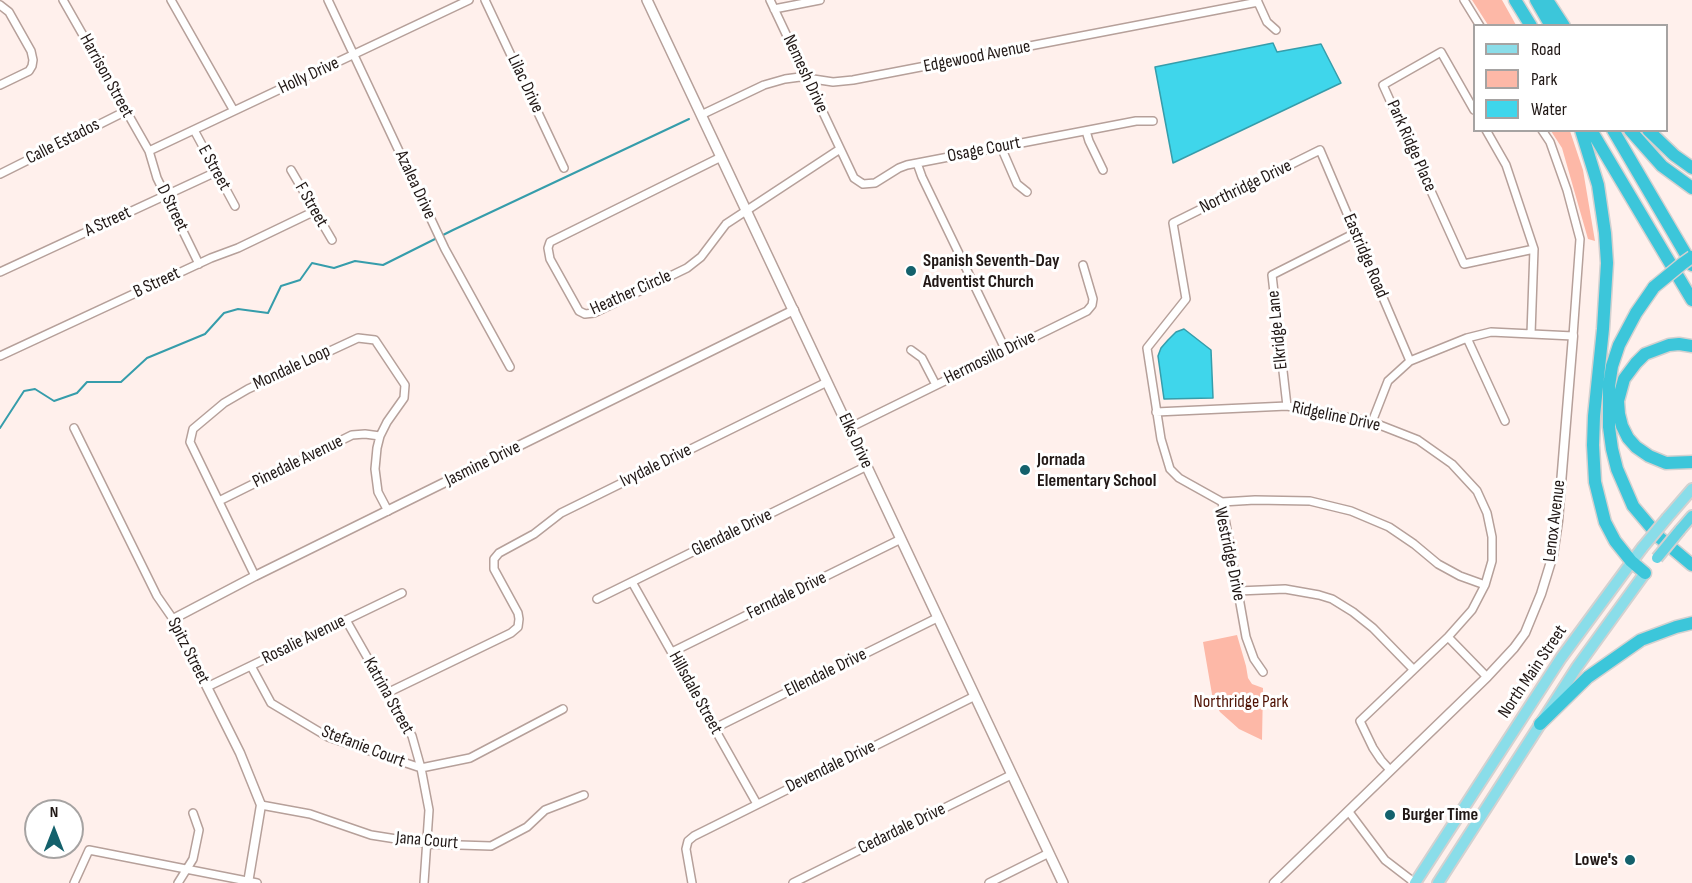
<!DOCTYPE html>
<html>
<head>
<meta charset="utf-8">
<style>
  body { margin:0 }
  #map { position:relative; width:1692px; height:883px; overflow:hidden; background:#fff0ec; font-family:"Sofia Sans Condensed",sans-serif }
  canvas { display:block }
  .legend { position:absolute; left:1473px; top:24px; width:195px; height:108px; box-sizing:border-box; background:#fff; border:2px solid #a6a3a2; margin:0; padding:8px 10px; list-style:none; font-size:18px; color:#211816 }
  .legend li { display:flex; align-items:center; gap:12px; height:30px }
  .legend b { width:30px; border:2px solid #a6a3a2 }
  .north { position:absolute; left:24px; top:799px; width:60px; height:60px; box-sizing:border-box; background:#fff; border:2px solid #a6a3a2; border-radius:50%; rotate:0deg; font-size:16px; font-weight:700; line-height:24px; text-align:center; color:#211816 }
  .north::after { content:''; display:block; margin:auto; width:21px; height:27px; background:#14616c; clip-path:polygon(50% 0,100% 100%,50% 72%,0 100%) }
</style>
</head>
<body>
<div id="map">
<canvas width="1692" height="883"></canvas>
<ul class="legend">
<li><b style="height:8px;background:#8adde9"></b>Road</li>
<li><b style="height:16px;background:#fdb8a7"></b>Park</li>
<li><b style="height:16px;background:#3fd6eb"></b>Water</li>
</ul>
<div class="north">N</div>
</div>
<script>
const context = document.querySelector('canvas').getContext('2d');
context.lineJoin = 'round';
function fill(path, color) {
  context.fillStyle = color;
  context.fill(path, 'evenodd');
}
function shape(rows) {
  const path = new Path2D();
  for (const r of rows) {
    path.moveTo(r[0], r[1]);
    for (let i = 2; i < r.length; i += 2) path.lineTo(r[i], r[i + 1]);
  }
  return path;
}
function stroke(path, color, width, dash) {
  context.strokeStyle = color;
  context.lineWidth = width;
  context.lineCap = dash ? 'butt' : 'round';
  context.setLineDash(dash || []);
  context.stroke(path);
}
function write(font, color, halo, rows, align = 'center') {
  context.font = font + ' "Sofia Sans Condensed",sans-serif';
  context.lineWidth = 6;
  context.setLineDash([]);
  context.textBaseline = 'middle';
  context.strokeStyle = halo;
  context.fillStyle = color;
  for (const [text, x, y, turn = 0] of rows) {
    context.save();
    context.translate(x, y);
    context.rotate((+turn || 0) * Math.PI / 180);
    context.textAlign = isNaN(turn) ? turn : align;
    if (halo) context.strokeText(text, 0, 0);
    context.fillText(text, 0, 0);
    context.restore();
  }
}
fill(shape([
  [1472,0,1502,0,1516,25,1488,25],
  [1551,131,1570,131,1583,170,1595,241,1588,239,1562,148],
  [1237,635,1246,666,1248,678,1252,684,1263,688,1262,740,1239,729,1220,712,1213,700,1203,642]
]), '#fdb8a7');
const water = shape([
  [1273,43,1277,52,1321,44,1341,83,1173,163,1155,67,1273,43],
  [1184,329,1211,350,1213,398,1164,399,1158,356,1161,348,1168,340,1176,332,1184,329]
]);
fill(water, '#3fd6eb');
stroke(water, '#369dab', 1.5);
stroke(shape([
  [0,428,24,391,35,389,54,401,77,393,87,382,121,382,147,358,205,334,224,313,238,309,268,313,281,286,300,280,312,263,334,268,355,261,383,265,453,230,689,119]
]), '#369dab', 2);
const minor = shape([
  [63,0,149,151,157,178,199,264],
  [171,0,234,111],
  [328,0,445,249,510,367],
  [485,0,564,168],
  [770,0,854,178,863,184,875,183,899,168,907,165,1136,121,1153,121],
  [1257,0,1267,22,1276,30],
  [1464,0,1480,26],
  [0,5,9,12,31,51,33,60,32,66,29,71,0,85],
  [774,9,820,0],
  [1474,110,1441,52,1383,85,1464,264,1534,249],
  [701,115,764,85,785,79,800,77,833,82,853,80,1258,2],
  [194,130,235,206],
  [1486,130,1506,165,1534,249,1531,334],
  [1086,131,1089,141,1103,170],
  [1001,147,1017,184,1027,192],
  [149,151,469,0],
  [721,157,550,242,548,248,550,259,579,311,585,314,594,313,687,268,701,257,726,224,840,149],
  [917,163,922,177,1006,351],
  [291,170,332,240],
  [0,174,126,111],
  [0,272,216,172],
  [1467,338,1505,421],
  [911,350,922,358,936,385],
  [0,356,211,258,238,248,315,211],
  [1287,406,1272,275,1355,233],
  [1156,412,1287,406,1372,422,1418,440,1452,464,1477,491,1487,513,1492,537,1492,561,1485,585,1472,610,1448,637,1360,721,1373,748,1381,760,1390,770],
  [1372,422,1388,381,1410,361,1467,338,1491,332,1573,336,1580,239,1567,190,1550,142,1542,130],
  [74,428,157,596,173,619],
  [849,428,1087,311,1092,305,1093,299,1083,265],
  [219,501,352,435,365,434,380,436],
  [1222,502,1255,500,1310,501,1351,511,1389,527,1414,544,1438,564,1460,576,1485,585],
  [255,576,190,442,193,429,224,403,248,389,358,338,375,340,405,385,404,398,387,422,380,436,377,448,375,469,378,492,388,511],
  [632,582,757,804],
  [1238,591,1285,589,1319,595,1332,599,1353,612,1373,628,1413,669],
  [597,599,867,466],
  [346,620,412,736,421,768,429,810,424,883],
  [1448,637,1487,677],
  [672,652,901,539],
  [251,666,271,703,328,737,421,768,470,758,563,709],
  [1263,672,1254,659,1246,637,1222,502,1179,478,1170,469,1161,439,1147,348,1186,299,1173,223,1320,150,1410,361],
  [207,687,402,593],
  [387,693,511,633,518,627,519,619,518,613,494,569,494,559,499,553,534,534,561,513,827,382],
  [715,728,937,618],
  [261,805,310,814,371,835,428,844,491,846,527,827,545,810,584,795],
  [1349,812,1385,860,1415,883],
  [74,883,89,850,257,883],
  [178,883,193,859,199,830,193,813],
  [692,883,686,849,688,841,694,836,975,696],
  [793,883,1011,775],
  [989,883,1049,853]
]);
const tertiary = shape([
  [248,883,261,805,240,753,173,619,255,576,794,310],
  [1274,883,1487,677,1514,648,1525,633,1541,594,1553,555,1558,521,1573,336]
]);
const secondary = shape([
  [647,0,1063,883]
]);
const primary = shape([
  [1667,518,1692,489],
  [1415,883,1561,658,1642,548],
  [1438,883,1577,667,1645,573]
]);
const trunk = shape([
  [1680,530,1692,516]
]);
const motorway = shape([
  [1515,0,1531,26],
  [1536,0,1551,26],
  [1547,0,1564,26],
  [1581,130,1598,185,1605,233,1607,263,1603,329,1594,416,1593,445,1595,482,1605,522,1615,541,1631,561,1645,573],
  [1591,130,1692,300],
  [1613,130,1692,265],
  [1630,130,1662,166,1692,188],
  [1648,130,1674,155,1692,168],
  [1654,287,1636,313,1619,345,1612,366,1609,386,1609,427,1612,449,1617,469,1633,506,1660,538,1692,565],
  [1692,346,1679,344,1669,345,1645,354,1636,363,1624,379,1618,401,1619,414,1622,426,1628,438,1636,447,1649,456,1666,463,1692,462],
  [1540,724,1588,677,1641,640,1676,627,1692,623]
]);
stroke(minor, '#b6a09a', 10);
stroke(tertiary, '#b6a09a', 11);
stroke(secondary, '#b6a09a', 12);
stroke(primary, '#d3d1d0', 14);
stroke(trunk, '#d3d1d0', 14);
stroke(motorway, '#d3d1d0', 15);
stroke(minor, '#fff', 7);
stroke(tertiary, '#fff', 8);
stroke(secondary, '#fff', 9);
stroke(primary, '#8adde9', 10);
stroke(trunk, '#63d2e2', 10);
stroke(motorway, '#3cc6da', 12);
const primaryBridge = shape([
  [1642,548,1667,518]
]);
const trunkBridge = shape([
  [1657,558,1680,530]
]);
const motorwayBridge = shape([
  [1654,287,1682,264,1692,257]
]);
stroke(primaryBridge, '#d3d1d0', 14, []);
stroke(trunkBridge, '#d3d1d0', 14, []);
stroke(motorwayBridge, '#d3d1d0', 15, []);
stroke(primaryBridge, '#8adde9', 10);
stroke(trunkBridge, '#63d2e2', 10);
stroke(motorwayBridge, '#3cc6da', 12);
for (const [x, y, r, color] of [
  [911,271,6,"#14616c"],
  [1025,470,6,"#14616c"],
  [1390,815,6,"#14616c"],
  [1630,860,6,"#14616c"]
]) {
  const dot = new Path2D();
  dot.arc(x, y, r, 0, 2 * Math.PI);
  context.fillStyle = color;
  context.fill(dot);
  stroke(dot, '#fff', 2);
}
write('18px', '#211816', '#fff', [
  ["Edgewood Avenue",977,57,-11],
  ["Nemesh Drive",805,74,65],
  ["Harrison Street",106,76,61],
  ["Holly Drive",309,76,-25],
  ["Lilac Drive",525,84,65],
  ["Calle Estados",63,142,-27],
  ["Park Ridge Place",1411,146,66],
  ["Osage Court",984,150,-11],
  ["E Street",214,168,61],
  ["Azalea Drive",415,185,65],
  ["Northridge Drive",1246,187,-26],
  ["F Street",311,205,60],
  ["D Street",172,208,64],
  ["A Street",108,222,-25],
  ["Eastridge Road",1365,256,67],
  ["B Street",157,283,-25],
  ["Heather Circle",631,293,-24],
  ["Elkridge Lane",1278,330,-96],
  ["Hermosillo Drive",990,358,-26],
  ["Mondale Loop",292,368,-25],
  ["Ridgeline Drive",1336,417,12],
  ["Elks Drive",855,441,65],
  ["Pinedale Avenue",298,462,-26],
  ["Jasmine Drive",483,464,-26],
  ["Ivydale Drive",656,466,-26],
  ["Lenox Avenue",1555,521,-83],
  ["Glendale Drive",732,533,-26],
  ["Westridge Drive",1229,554,78],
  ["Ferndale Drive",787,596,-26],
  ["Rosalie Avenue",304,640,-26],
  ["Spitz Street",188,651,63],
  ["North Main Street",1533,672,-56],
  ["Ellendale Drive",826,673,-26],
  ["Hillsdale Street",695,693,61],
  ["Katrina Street",388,696,61],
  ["Stefanie Court",363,747,21],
  ["Devendale Drive",831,767,-26],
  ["Cedardale Drive",902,829,-26],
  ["Jana Court",427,841,5]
]);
write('bold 18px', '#211816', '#fff', [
  ["Spanish Seventh-Day",923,261],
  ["Adventist Church",923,282],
  ["Jornada",1037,460],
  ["Elementary School",1037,481],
  ["Burger Time",1402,815],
  ["Lowe's",1618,860,"right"]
], 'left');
write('18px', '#4f1305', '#fff', [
  ["Northridge Park",1241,702]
]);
</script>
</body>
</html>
